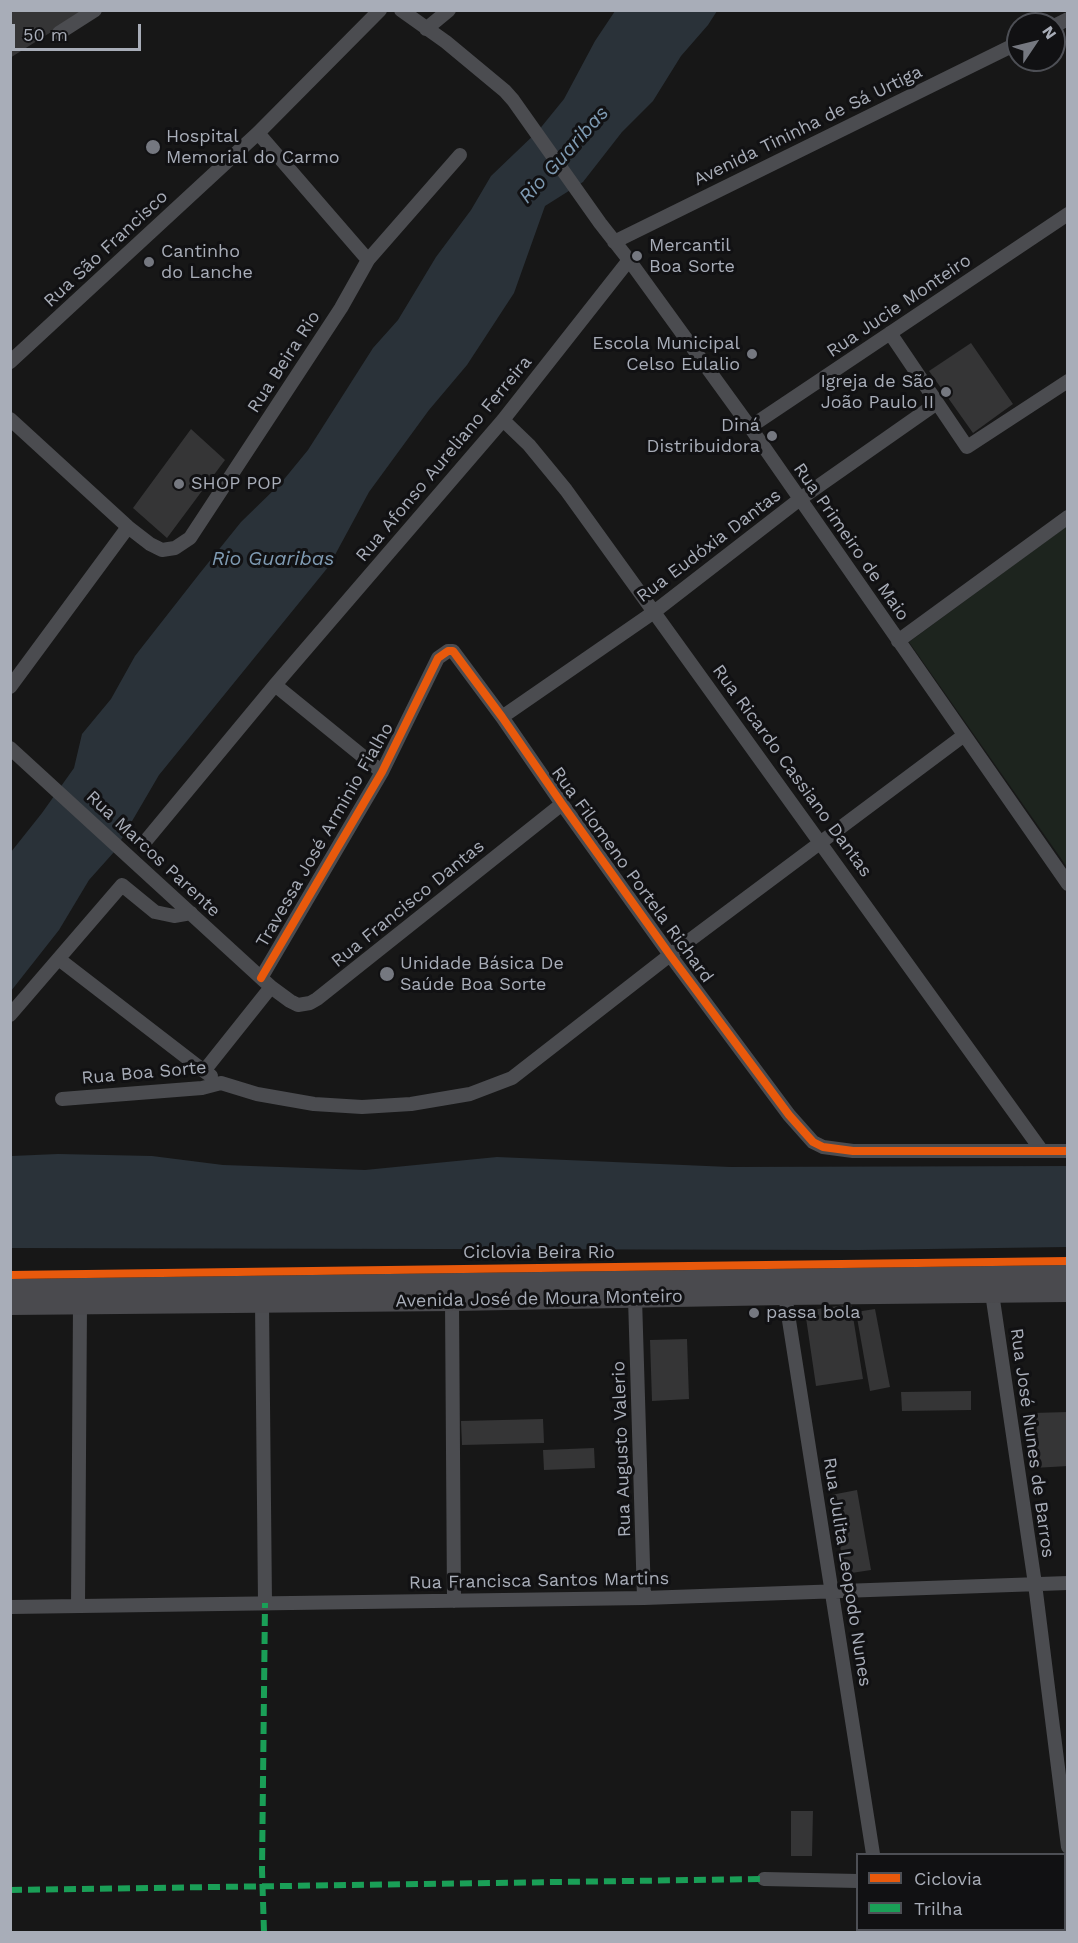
<!DOCTYPE html>
<html>
<head>
<meta charset="utf-8">
<style>
  body { margin:0 }
  #map { position:relative; width:1078px; height:1943px; overflow:hidden; background:#171717; font-family:"Work Sans",sans-serif }
  canvas { display:block }
  .frame { position:absolute; inset:0; border:12px solid #a8adb8; pointer-events:none }
  .legend { position:absolute; left:856px; top:1853px; width:210px; height:78px; box-sizing:border-box; background:#111113; border:2px solid #4d4f55; margin:0; padding:8px 10px; list-style:none; font-size:18px; color:#a8adb8 }
  .legend li { display:flex; align-items:center; gap:12px; height:30px }
  .legend b { width:30px; border:2px solid #4d4f55 }
  .north { position:absolute; left:1006px; top:12px; width:60px; height:60px; box-sizing:border-box; background:#111113; border:2px solid #4d4f55; border-radius:50%; rotate:55deg; font-size:16px; font-weight:700; line-height:24px; text-align:center; color:#a8adb8 }
  .north::after { content:''; display:block; margin:auto; width:21px; height:27px; background:#757880; clip-path:polygon(50% 0,100% 100%,50% 72%,0 100%) }
  .scale { position:absolute; left:12px; top:24px; width:129px; height:27px; box-sizing:border-box; border:3px solid #a8adb8; border-top:0; padding-left:8px; font-size:18px; line-height:21px; white-space:nowrap; color:#a8adb8; -webkit-text-stroke:4px #111113; paint-order:stroke }
</style>
</head>
<body>
<div id="map">
<canvas width="1078" height="1943"></canvas>
<div class="frame"></div>
<ul class="legend">
<li><b style="height:8px;background:#e8590c"></b>Ciclovia</li>
<li><b style="height:8px;background:#1a9f57"></b>Trilha</li>
</ul>
<div class="north">N</div>
<div class="scale">50 m</div>
</div>
<script>
const context = document.querySelector('canvas').getContext('2d');
context.lineJoin = 'round';
function fill(path, color) {
  context.fillStyle = color;
  context.fill(path, 'evenodd');
}
function shape(rows) {
  const path = new Path2D();
  for (const r of rows) {
    path.moveTo(r[0], r[1]);
    for (let i = 2; i < r.length; i += 2) path.lineTo(r[i], r[i + 1]);
  }
  return path;
}
function stroke(path, color, width, dash) {
  context.strokeStyle = color;
  context.lineWidth = width;
  context.lineCap = dash ? 'butt' : 'round';
  context.setLineDash(dash || []);
  context.stroke(path);
}
function write(font, color, halo, rows, align = 'center') {
  context.font = font + ' "Work Sans",sans-serif';
  context.lineWidth = 6;
  context.setLineDash([]);
  context.textBaseline = 'middle';
  context.strokeStyle = halo;
  context.fillStyle = color;
  for (const [text, x, y, turn = 0] of rows) {
    context.save();
    context.translate(x, y);
    context.rotate((+turn || 0) * Math.PI / 180);
    context.textAlign = isNaN(turn) ? turn : align;
    if (halo) context.strokeText(text, 0, 0);
    context.fillText(text, 0, 0);
    context.restore();
  }
}
fill(shape([
  [1067,526,1067,867,909,642]
]), '#1d241e');
fill(shape([
  [615,11,717,11,708,25,681,56,653,101,622,132,583,182,545,206,514,293,467,365,429,410,369,492,329,566,159,775,114,852,89,880,59,930,11,991,11,852,42,813,74,768,82,734,111,699,135,656,200,573,241,522,281,483,308,450,373,348,398,320,436,257,471,210,491,176,538,131,564,99,595,41],
  [58,1154,152,1156,223,1165,365,1170,497,1157,730,1167,1067,1166,1067,1247,859,1250,11,1248,11,1156]
]), '#2a3239');
fill(shape([
  [10,10,86,10,10,58],
  [971,343,1013,404,973,433,929,371],
  [191,429,225,460,167,538,133,508],
  [851,1304,863,1379,816,1386,805,1311],
  [875,1309,890,1387,870,1391,856,1312],
  [687,1339,689,1399,652,1401,650,1340],
  [971,1391,971,1410,902,1411,901,1392],
  [1068,1412,1068,1466,1034,1468,1033,1413],
  [543,1419,544,1443,462,1445,461,1421],
  [594,1448,595,1468,544,1470,543,1450],
  [857,1490,871,1570,845,1574,831,1495],
  [791,1811,813,1811,812,1856,791,1856]
]), '#353536');
stroke(shape([
  [401,10,446,42,505,91,513,100,600,223,629,260,750,427,1068,884],
  [1054,26,1068,19],
  [426,29,449,10],
  [59,33,95,10],
  [258,133,368,260],
  [614,242,1018,43],
  [890,333,967,447,1068,381],
  [10,362,258,133,380,10],
  [10,419,128,527,150,544,162,550,175,548,190,538,341,308,368,260,460,155],
  [503,420,529,445,566,490,1042,1151],
  [750,427,1068,214],
  [898,641,1068,517],
  [275,685,382,772],
  [10,687,128,527],
  [502,717,654,612,800,499,937,403],
  [10,748,271,987,290,1001,298,1005,310,1003,317,999,562,804],
  [144,843,275,685,503,420,629,260],
  [60,960,204,1071],
  [261,978,382,772,438,658,448,651,453,651,502,717,562,804,670,955,789,1115,813,1142,823,1147,853,1151,1068,1151],
  [10,1015,122,885,155,912,174,916,191,913],
  [211,1076,204,1071,271,987],
  [62,1099,202,1088,221,1083,257,1094,314,1104,362,1107,411,1104,470,1094,512,1078,670,955,963,736],
  [992,1293,1035,1584,1068,1847],
  [785,1295,873,1854],
  [635,1298,644,1598],
  [452,1301,454,1601],
  [262,1303,265,1603],
  [78,1606,80,1304],
  [10,1607,644,1598,1068,1583],
  [764,1879,858,1881],
  [1064,1885,1068,1885],
  [885,1930,886,1932]
]), '#4b4c50', 14);
stroke(shape([
  [10,1289,1068,1275],
  [10,1305,452,1301,785,1295,1068,1292]
]), '#4a4a4e', 20);
stroke(shape([
  [10,1890,764,1879],
  [264,1932,262,1870,265,1603]
]), '#1a9f57', 6, [12, 6]);
stroke(shape([
  [261,978,382,772,438,658,448,651,453,651,502,717,562,804,670,955,789,1115,813,1142,823,1147,853,1151,1068,1151],
  [10,1275,1068,1261]
]), '#e8590c', 8);
for (const [x, y, r, color] of [
  [153,147,8,"#757880"],
  [637,256,6,"#757880"],
  [149,262,6,"#757880"],
  [752,354,6,"#757880"],
  [946,392,6,"#757880"],
  [772,436,6,"#757880"],
  [179,484,6,"#757880"],
  [387,974,8,"#757880"],
  [754,1313,6,"#757880"]
]) {
  const dot = new Path2D();
  dot.arc(x, y, r, 0, 2 * Math.PI);
  context.fillStyle = color;
  context.fill(dot);
  stroke(dot, '#111113', 2);
}
write('18px', '#a8adb8', '#111113', [
  ["Avenida Tininha de Sá Urtiga",808,126,-26],
  ["Rua São Francisco",106,249,-43],
  ["Rua Jucie Monteiro",899,306,-34],
  ["Rua Beira Rio",284,362,-57],
  ["Rua Afonso Aureliano Ferreira",444,459,-50],
  ["Rua Primeiro de Maio",851,542,55],
  ["Rua Eudóxia Dantas",709,546,-37],
  ["Rua Ricardo Cassiano Dantas",792,771,54],
  ["Travessa José Arminio Fialho",325,835,-60],
  ["Rua Marcos Parente",153,854,43],
  ["Rua Filomeno Portela Richard",632,875,54],
  ["Rua Francisco Dantas",408,904,-39],
  ["Rua Boa Sorte",144,1073,-5],
  ["Ciclovia Beira Rio",539,1253],
  ["Avenida José de Moura Monteiro",539,1299,-1],
  ["Rua José Nunes de Barros",1032,1443,82],
  ["Rua Augusto Valerio",622,1449,-92],
  ["Rua Julita Leopodo Nunes",847,1572,81],
  ["Rua Francisca Santos Martins",539,1581,-1]
]);
write('18px', '#a8adb8', '#111113', [
  ["Hospital",166,137],
  ["Memorial do Carmo",166,158],
  ["Mercantil",649,246],
  ["Boa Sorte",649,267],
  ["Cantinho",161,252],
  ["do Lanche",161,273],
  ["Escola Municipal",740,344,"right"],
  ["Celso Eulalio",740,365,"right"],
  ["Igreja de São",934,382,"right"],
  ["João Paulo II",934,403,"right"],
  ["Diná",760,426,"right"],
  ["Distribuidora",760,447,"right"],
  ["SHOP POP",191,484],
  ["Unidade Básica De",400,964],
  ["Saúde Boa Sorte",400,985],
  ["passa bola",766,1313]
], 'left');
write('italic 20px', '#7f9bb3', '#111113', [
  ["Rio Guaribas",564,155,-48],
  ["Rio Guaribas",273,559]
]);
</script>
</body>
</html>
